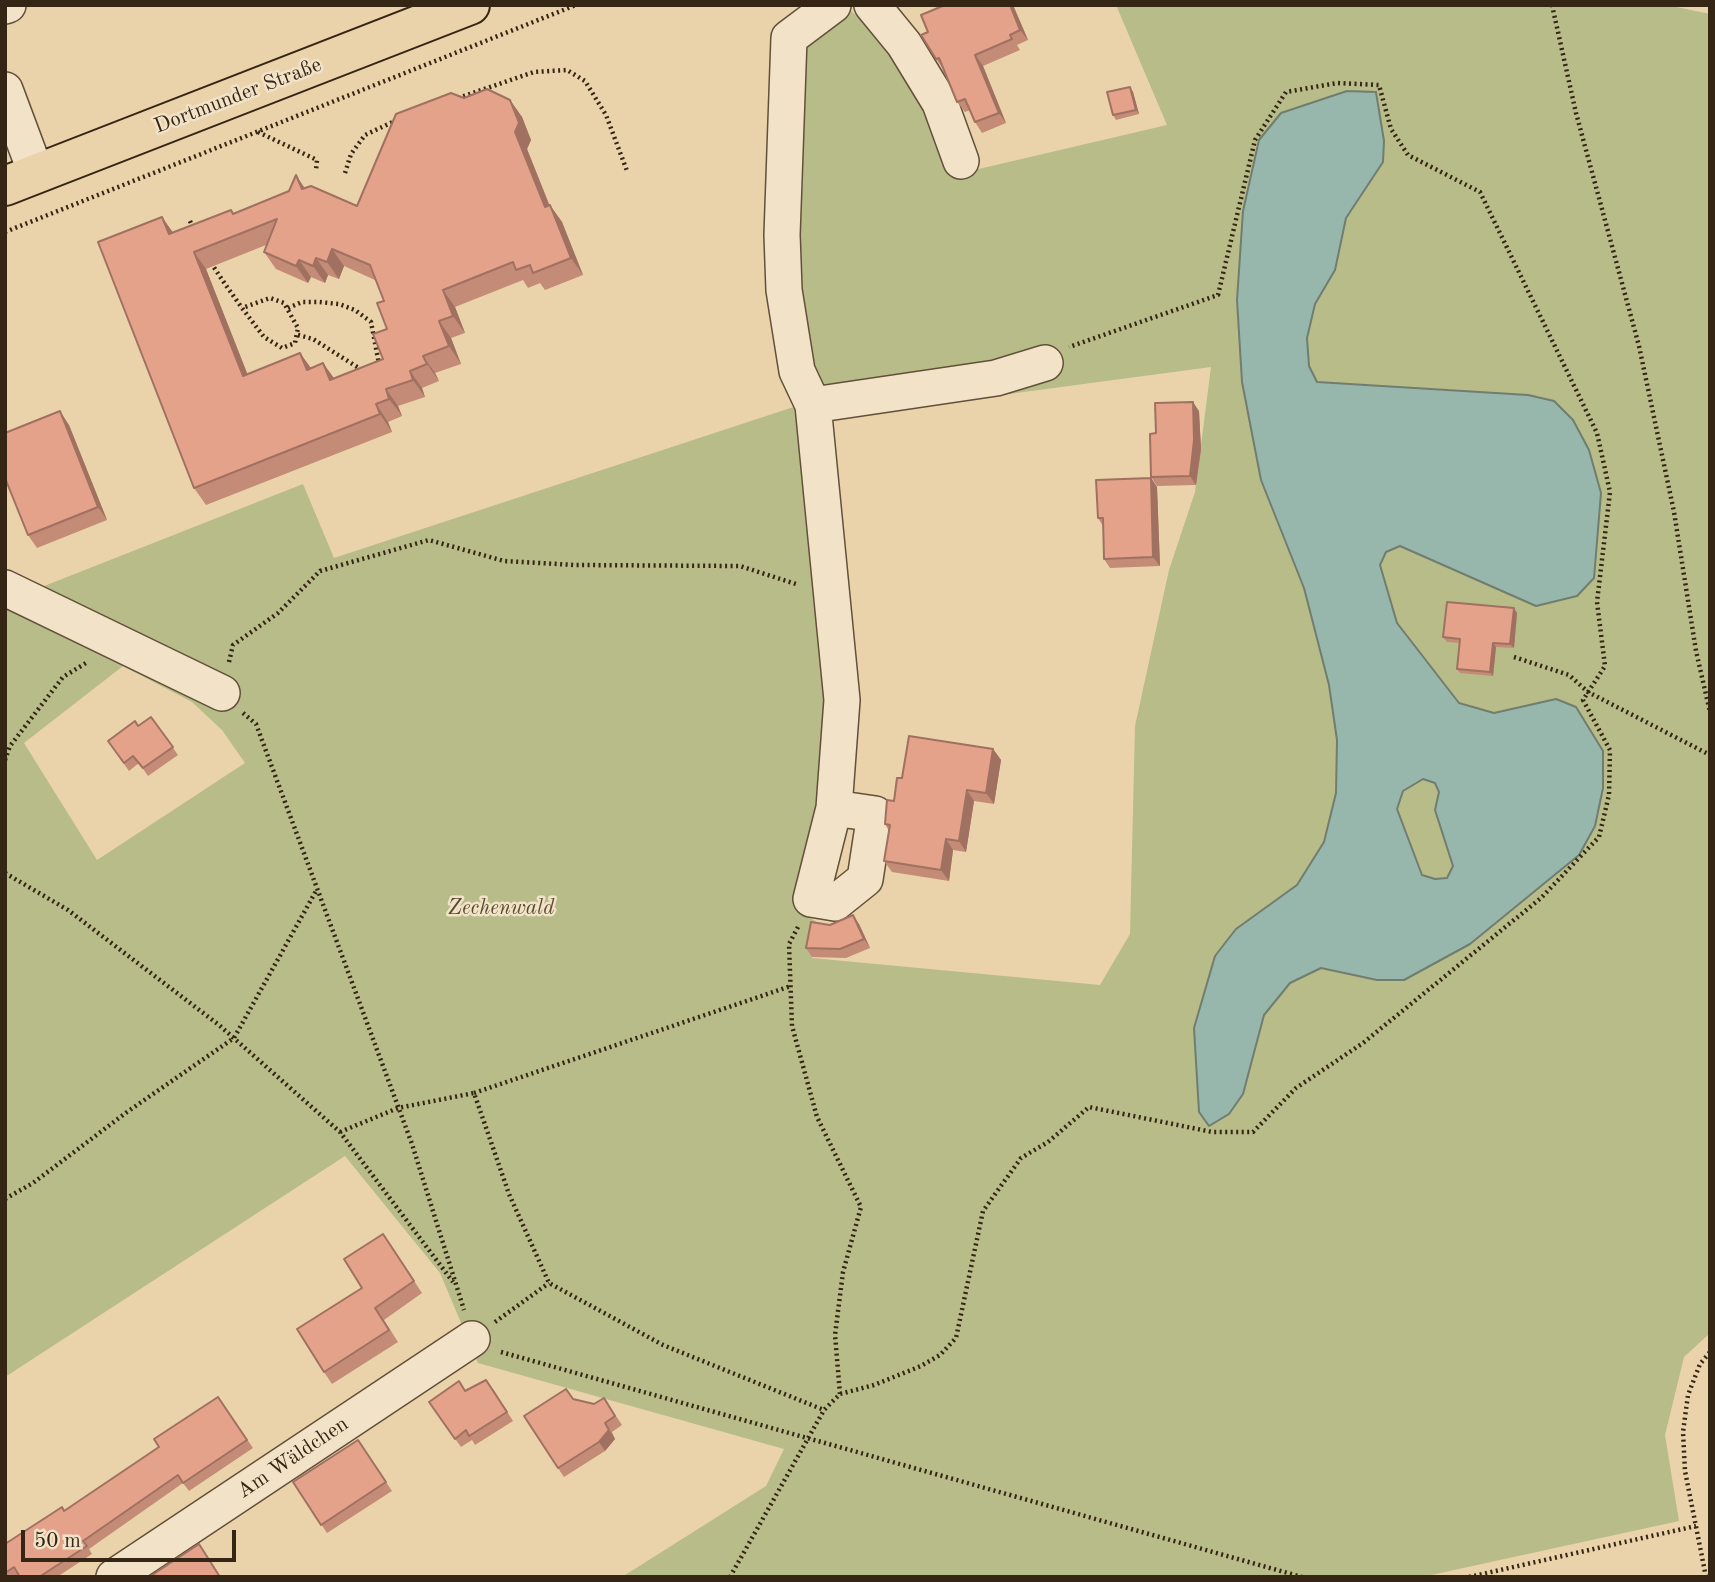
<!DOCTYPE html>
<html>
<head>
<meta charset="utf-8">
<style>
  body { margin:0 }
  #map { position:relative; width:1715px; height:1582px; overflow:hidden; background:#ead3aa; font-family:"Old Standard TT",serif }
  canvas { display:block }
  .frame { position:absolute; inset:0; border:7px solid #352514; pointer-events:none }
  .scale { position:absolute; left:21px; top:1530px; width:215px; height:32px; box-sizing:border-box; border:4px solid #352514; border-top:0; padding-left:9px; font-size:21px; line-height:24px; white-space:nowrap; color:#352514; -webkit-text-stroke:5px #f1e2c8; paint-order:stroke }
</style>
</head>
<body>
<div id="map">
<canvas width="1715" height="1582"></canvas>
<div class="frame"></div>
<div class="scale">50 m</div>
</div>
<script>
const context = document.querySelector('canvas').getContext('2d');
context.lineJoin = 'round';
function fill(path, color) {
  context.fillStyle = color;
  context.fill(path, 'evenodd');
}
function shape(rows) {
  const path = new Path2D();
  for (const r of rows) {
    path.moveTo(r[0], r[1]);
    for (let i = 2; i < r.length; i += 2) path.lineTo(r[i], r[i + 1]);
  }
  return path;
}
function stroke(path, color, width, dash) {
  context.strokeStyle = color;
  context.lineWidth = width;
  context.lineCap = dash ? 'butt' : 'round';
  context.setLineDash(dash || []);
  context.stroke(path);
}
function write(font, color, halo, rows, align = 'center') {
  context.font = font + ' "Old Standard TT",serif';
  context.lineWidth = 5;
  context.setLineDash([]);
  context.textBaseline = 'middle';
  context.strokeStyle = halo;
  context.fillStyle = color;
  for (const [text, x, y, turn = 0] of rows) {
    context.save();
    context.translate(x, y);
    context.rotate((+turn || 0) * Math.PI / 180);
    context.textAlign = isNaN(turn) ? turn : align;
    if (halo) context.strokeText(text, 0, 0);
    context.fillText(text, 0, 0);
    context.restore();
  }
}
fill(shape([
  [1116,5,1667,5,1710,14,1710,1333,1684,1357,1665,1435,1679,1521,1422,1577,622,1577,766,1486,784,1449,478,1363,440,1273,345,1156,5,1377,5,571,29,592,303,484,334,558,821,398,795,297,798,54,807,40,851,11,890,46,906,67,953,175,1167,125],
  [1347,91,1377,92,1384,141,1383,162,1345,218,1335,270,1315,304,1307,338,1309,366,1317,382,1528,395,1554,401,1536,606,1400,546,1386,552,1380,565,1397,623,1459,702,1495,713,1556,699,1603,751,1603,788,1595,826,1579,855,1470,944,1377,980,1321,968,1290,983,1264,1015,1243,1094,1236,929,1297,885,1324,842,1336,793,1337,740,1329,685,1304,588,1261,480,1242,382,1237,300,1243,211,1281,113],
  [1211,367,1195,492,1169,570,1135,726,1130,934,1100,985,812,958,817,922,795,909,822,800,847,804,858,676,829,418],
  [123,666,192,702,222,730,245,763,97,860,24,743],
  [1422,779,1435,783,1439,792,1435,810,1453,866,1448,878,1435,879,1423,875,1397,809,1403,791]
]), '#b7bc88');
const water = shape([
  [1347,91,1376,92,1384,141,1383,162,1346,218,1335,270,1315,304,1307,338,1309,366,1317,382,1528,395,1554,401,1573,420,1589,450,1601,493,1594,578,1577,596,1536,606,1400,546,1386,552,1380,565,1397,623,1459,703,1494,713,1556,699,1576,707,1603,751,1603,788,1595,826,1579,855,1470,944,1404,980,1377,980,1321,968,1290,983,1264,1015,1243,1094,1229,1114,1209,1126,1199,1112,1194,1028,1215,956,1236,929,1297,885,1324,842,1336,793,1337,740,1329,685,1304,588,1261,480,1242,382,1237,300,1243,211,1259,140,1281,113,1347,91],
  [1423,779,1435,783,1439,792,1435,810,1453,866,1447,878,1435,879,1422,875,1397,809,1403,791,1423,779]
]);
fill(water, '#98b7ac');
stroke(water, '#707d6f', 2);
const minor = shape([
  [833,5,789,38,782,235,784,290,797,371,813,405,842,700,834,808,811,899,835,903,865,879,875,814,834,808],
  [872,5,904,44,940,103,961,161],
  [5,6,8,5],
  [5,90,36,173],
  [813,405,996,378,1045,363],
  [5,588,222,693],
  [114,1577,472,1339]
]);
const major = shape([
  [5,186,470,5]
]);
stroke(minor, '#62503a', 38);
stroke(major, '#352514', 42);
stroke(shape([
  [1552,5,1576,113,1639,346,1674,512,1696,651,1710,712],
  [458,98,534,72,567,70,585,81,606,115,627,171],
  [258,132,317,160,316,170],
  [345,173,351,154,365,135,397,120],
  [190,221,194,230],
  [5,232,576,5],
  [211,263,225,284,242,308,264,337,282,348,295,343,298,328,284,303,270,298,242,308],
  [288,308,302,302,319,302,339,304,355,310,371,322,379,364],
  [298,335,313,339,362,370],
  [1514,657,1569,675,1588,692,1710,755],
  [229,662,233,645,278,613,320,571,429,540,504,561,575,565,740,566,799,585],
  [243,713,256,724,412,1144,464,1310],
  [5,760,10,746,63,677,86,663],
  [5,873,68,910,219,1025,340,1132,453,1282],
  [798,927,789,944,792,1026,817,1117,861,1207,843,1272,835,1335,840,1394],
  [474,1093,791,986],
  [340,1132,398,1108,474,1093,509,1194,549,1283,663,1345,824,1410],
  [5,1199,33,1183,127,1112,234,1038,316,891],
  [495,1322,549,1283],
  [501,1352,1302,1577],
  [730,1577,824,1410,840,1394,874,1385,921,1366,940,1355,956,1338,983,1211,1021,1158,1048,1142,1089,1107,1212,1132,1253,1132,1296,1088,1363,1043,1541,898,1599,837,1609,795,1610,750,1583,700,1605,666,1597,602,1610,492,1597,433,1480,192,1408,155,1391,129,1379,85,1337,83,1286,92,1255,140,1218,295,1069,347],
  [1469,1577,1696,1526],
  [1706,1577,1685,1471,1683,1432,1688,1395,1700,1364,1710,1352]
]), '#352514', 4.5, [2, 3.5]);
stroke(minor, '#f1e2c8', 35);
stroke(major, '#ead3aa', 38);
fill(shape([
  [1013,5,1028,40,1017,45,1020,50,983,66,1006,123,982,133,975,122,970,110,965,112,957,102,944,70,936,59],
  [1130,87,1133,92,1139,114,1116,120,1113,115],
  [464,98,510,100,522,117,531,140,527,149,550,206,562,222,583,275,545,290,540,283,528,288,523,280,455,307,465,333,451,338,461,364,435,373,439,381,422,388,425,397,398,406,402,416,388,422,392,432,206,505,194,488,162,217,173,233,231,210,234,213,305,188,357,206],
  [266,245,264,252,276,269,308,283,311,277,325,283,328,275,339,279,344,266,375,280,384,301,387,329,383,359,334,378,323,363,311,368,300,353,247,374,206,269],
  [1199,411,1201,449,1196,485,1157,486,1151,477,1156,433],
  [69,425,107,520,37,548,28,535],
  [1151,478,1157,487,1160,566,1110,568,1104,559,1103,526,1098,518],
  [1517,613,1514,648,1496,647,1493,676,1460,673,1457,669,1460,643,1447,642,1443,637],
  [151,717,178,755,148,776,139,763,129,771,108,741,138,726],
  [993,749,1001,760,994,804,974,801,966,852,953,850,949,881,892,872,884,861,889,831,885,824,902,778],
  [859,924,870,948,846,958,812,957,806,948,830,925],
  [383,1234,422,1293,384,1320,398,1342,332,1384,324,1372,362,1288],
  [493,1389,513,1421,475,1445,472,1440,461,1447,429,1402,465,1390],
  [218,1397,253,1448,189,1491,183,1483,89,1549,92,1554,57,1577,20,1577,20,1576,18,1577,5,1577,5,1544,64,1511,159,1447],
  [604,1398,622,1425,612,1432,615,1439,605,1451,564,1477,558,1468,573,1399,594,1404],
  [358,1440,392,1491,327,1533,293,1482]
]), '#c48b77');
fill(shape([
  [1010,5,1013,5,1028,40,1020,30],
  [975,55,983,66,1006,123,999,113],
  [1130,87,1133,92,1139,114,1136,110],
  [510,100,522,117,531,140,527,149,557,225,545,207,515,132],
  [296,175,308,193,302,189],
  [550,205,562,222,583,275,571,258],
  [162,217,174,234,169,234],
  [332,249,344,266,339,279,327,262],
  [194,252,206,269,255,393,243,376],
  [316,258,328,275,325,283,313,266],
  [299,260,311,277,308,283,296,266],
  [443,290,455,307,465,333,453,316],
  [439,321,451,338,461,364,449,346],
  [300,353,312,370,307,370],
  [423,356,435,373,439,381,427,364],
  [323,363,335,380,330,380],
  [410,371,422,388,425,397,413,380],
  [386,389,398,406,402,416,389,399],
  [1193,402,1199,411,1201,449,1196,485,1190,476],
  [376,404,388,422,392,432,380,414],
  [60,411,69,425,107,520,98,507],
  [1151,478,1157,487,1160,566,1153,557],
  [1514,608,1517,613,1514,648,1510,644],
  [1493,643,1496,647,1493,676,1490,672],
  [993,749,1001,760,994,804,986,793],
  [967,790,974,801,966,852,959,841],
  [946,839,953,850,949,881,941,870],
  [853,915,859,924,870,948,864,939],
  [605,1423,615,1439,605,1451,599,1442]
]), '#a07161');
const building = shape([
  [945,5,1010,5,1020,30,1010,35,1012,39,975,55,999,113,975,122,965,99,957,102,939,58,936,59,921,35,928,32,921,15,945,5],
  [1130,87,1136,110,1113,115,1107,92,1130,87],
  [487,89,510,100,519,123,515,132,545,207,550,205,571,258,533,273,530,265,516,270,513,262,443,290,453,316,439,321,449,346,423,356,427,364,410,371,413,380,386,389,389,399,376,404,380,414,194,488,98,242,162,217,169,234,231,210,233,214,289,191,296,175,302,189,311,186,357,206,396,114,451,93,464,98,487,89],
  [277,219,264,252,296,266,299,260,313,266,316,258,327,262,332,249,370,265,384,301,377,303,387,329,373,334,383,359,330,380,323,363,307,370,300,353,243,376,194,252,277,219],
  [1193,402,1194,440,1190,476,1151,477,1150,434,1156,433,1155,403,1193,402],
  [60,411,98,507,28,535,5,478,5,433,60,411],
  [1151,478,1153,557,1104,559,1103,518,1098,518,1096,480,1151,478],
  [1447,602,1514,608,1510,644,1493,643,1490,672,1457,669,1460,639,1443,637,1447,602],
  [151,717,173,747,143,768,133,756,124,763,108,741,135,721,138,726,151,717],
  [909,736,993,749,986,793,967,790,959,841,946,839,941,870,884,861,890,825,885,824,887,800,894,801,897,778,902,778,909,736],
  [853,915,864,939,840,949,806,948,811,922,830,925,853,915],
  [383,1234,414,1281,375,1308,389,1330,324,1372,297,1329,362,1288,344,1259,383,1234],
  [486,1380,507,1412,469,1436,466,1430,455,1439,429,1402,459,1381,465,1391,486,1380],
  [566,1389,573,1399,594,1404,604,1398,615,1416,605,1423,609,1430,599,1442,558,1468,524,1416,566,1389],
  [218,1397,247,1440,183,1483,178,1475,83,1541,87,1546,39,1577,20,1577,14,1567,5,1573,5,1544,62,1507,64,1511,159,1447,154,1439,218,1397],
  [358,1440,386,1482,321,1525,293,1482,358,1440],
  [199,1544,220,1577,149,1577,199,1544]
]);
fill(building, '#e4a28a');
stroke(building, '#a07161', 2);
write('21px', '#352514', '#f1e2c8', [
  ["Dortmunder Straße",238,96,-21],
  ["Am Wäldchen",293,1458,-34]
]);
write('italic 21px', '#564b31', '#f1e2c8', [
  ["Zechenwald",501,908]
]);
</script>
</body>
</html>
